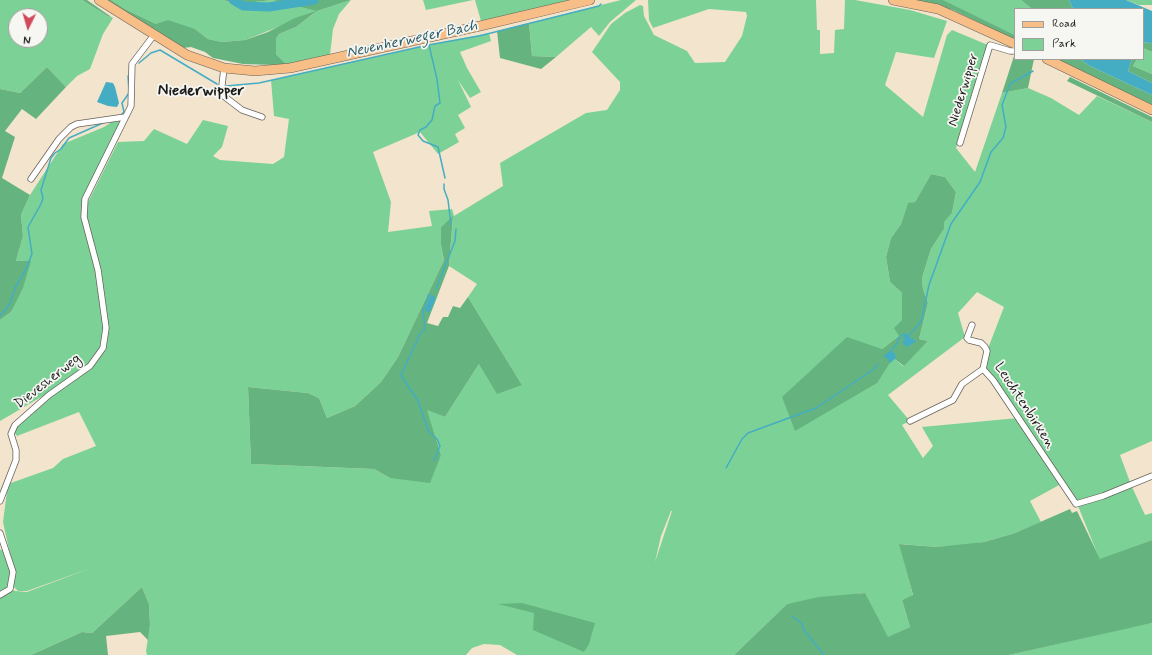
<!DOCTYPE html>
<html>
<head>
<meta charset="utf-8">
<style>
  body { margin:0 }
  #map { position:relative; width:1152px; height:655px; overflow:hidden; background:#f3e4cd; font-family:Mynerve,sans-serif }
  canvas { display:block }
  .legend { position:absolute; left:1014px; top:8px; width:130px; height:52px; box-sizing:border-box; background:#f6f6f2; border:1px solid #9f9f9c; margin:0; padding:5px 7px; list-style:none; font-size:12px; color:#1c1c1c }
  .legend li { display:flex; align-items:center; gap:8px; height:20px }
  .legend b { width:20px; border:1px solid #9f9f9c }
  .north { position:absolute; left:8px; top:8px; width:40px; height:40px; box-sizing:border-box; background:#f6f6f2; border:1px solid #9f9f9c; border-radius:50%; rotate:185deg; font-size:11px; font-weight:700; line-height:16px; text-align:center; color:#1c1c1c }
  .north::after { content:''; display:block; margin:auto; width:14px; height:18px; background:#d1495b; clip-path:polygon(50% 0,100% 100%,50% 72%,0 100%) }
</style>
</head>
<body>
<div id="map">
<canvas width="1152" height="655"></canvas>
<ul class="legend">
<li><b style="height:5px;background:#f7be87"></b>Road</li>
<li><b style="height:11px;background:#7cd296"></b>Park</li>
</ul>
<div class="north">N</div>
</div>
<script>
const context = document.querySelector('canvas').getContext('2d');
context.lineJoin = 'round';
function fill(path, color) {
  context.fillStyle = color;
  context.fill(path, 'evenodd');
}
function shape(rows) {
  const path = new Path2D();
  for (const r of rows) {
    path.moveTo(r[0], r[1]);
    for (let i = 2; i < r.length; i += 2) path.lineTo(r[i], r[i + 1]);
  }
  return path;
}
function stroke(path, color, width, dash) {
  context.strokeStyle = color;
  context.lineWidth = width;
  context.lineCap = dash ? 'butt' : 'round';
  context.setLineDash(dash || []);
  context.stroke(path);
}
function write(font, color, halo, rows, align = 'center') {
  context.font = font + ' Mynerve,sans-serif';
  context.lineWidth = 3.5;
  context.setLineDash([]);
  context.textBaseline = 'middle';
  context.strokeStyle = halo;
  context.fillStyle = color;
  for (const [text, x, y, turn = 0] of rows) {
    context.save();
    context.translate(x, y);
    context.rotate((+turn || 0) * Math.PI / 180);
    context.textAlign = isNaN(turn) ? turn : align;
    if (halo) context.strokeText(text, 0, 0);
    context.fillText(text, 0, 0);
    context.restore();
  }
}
fill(shape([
  [0,0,82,0,109,17,110,16,113,18,103,34,90,69,77,76,66,87,47,67,20,93,0,89],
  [16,16,40,16,40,40,16,40],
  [111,0,223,0,237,4,272,0,317,11,351,0,339,14,333,29,330,55,287,65,276,54,276,39,279,34,296,27,316,12,245,40,222,42,208,39,195,29,156,24,125,9],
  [423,0,473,0,426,10],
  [475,0,573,0,481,21],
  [621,0,636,0,610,22,599,36,591,27,556,57,532,56,529,23],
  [648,0,816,0,817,30,820,30,820,54,834,53,835,30,844,29,845,0,855,0,910,10,947,21,934,58,896,52,885,85,923,117,947,35,952,30,988,45,956,148,975,172,1002,93,1028,88,1051,98,1079,115,1097,96,1152,122,1152,441,1120,455,1130,482,1084,501,1077,501,1072,496,986,369,987,351,1004,307,977,292,958,313,965,337,888,395,910,421,902,425,923,458,933,446,922,427,1018,418,1061,484,1030,501,1041,522,1015,533,984,542,957,546,937,547,900,544,913,596,902,600,910,627,888,638,864,593,787,604,734,655,517,655,500,645,484,644,472,648,466,655,147,655,146,651,150,625,149,604,142,587,92,633,82,632,31,655,0,655,0,595,10,589,15,591,27,592,94,567,27,591,18,591,14,587,14,572,3,522,8,484,53,468,63,459,96,446,79,412,17,436,14,432,23,418,90,368,104,349,108,329,86,217,87,204,118,142,144,141,154,129,187,144,203,120,228,126,222,147,213,156,220,160,273,164,284,157,289,119,274,116,271,80,428,45,489,33,491,41,460,52,467,68,481,92,470,98,458,80,471,107,458,115,465,128,455,134,459,142,438,154,420,132,373,152,391,202,388,232,432,226,429,211,452,209,454,216,503,186,500,163,586,113,607,110,620,90,620,82,592,52,611,24,625,13,640,5,643,6,644,16,654,35,687,51,695,63,725,62,742,36,747,16,746,12,709,9,653,28,649,20],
  [931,174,945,177,956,192,952,213,944,221,944,229,931,249,922,278,923,289,928,303,919,339,928,341,903,366,882,349,899,336,902,320,902,293,890,282,886,257,891,238,901,224,908,204,915,202],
  [453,217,449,266,477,284,468,297,522,385,479,364,445,417,426,409,441,455,390,478,374,469,251,464,248,387,308,393,319,398,327,418,355,406,381,382,398,357,444,260,441,245,441,227],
  [671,511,672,511,655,562,661,536],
  [942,0,1021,0,1032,9,1015,9,1015,35],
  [1126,0,1152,0,1152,5,1139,5],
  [1143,48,1152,52,1152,74,1133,66,1137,59,1143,59],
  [113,121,121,122,82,200,96,270,104,328,100,347,87,365,48,393,0,421,0,320,11,312,30,261,16,261,23,236,21,215,30,195,63,144,104,127],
  [1132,487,1145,515,1152,513,1152,540,1100,560,1078,506],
  [4,549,12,572,9,586,0,593,0,550],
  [1152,623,1152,655,1009,655,1131,627]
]), '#7cd296');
fill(shape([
  [82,0,87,0,110,16,109,17],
  [106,0,111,0,125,9,156,24,168,20,195,29,208,39,222,42,245,40,268,32,295,18,316,11,272,0,351,0,317,11,296,27,279,34,276,39,276,54,287,65,276,65,243,64,213,58,205,52,191,47,183,48],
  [223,0,272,0,237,4],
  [912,0,943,0,1015,35,1015,40,953,10],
  [1021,0,1069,0,1073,9,1032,9],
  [529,23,532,56,556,57,541,69,500,58,497,31],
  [1147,42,1152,44,1152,52,1143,48,1143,43],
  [1015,53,1015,59,1034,59,1028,88,1002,93],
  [1056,59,1080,59,1090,66,1152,95,1152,106],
  [1132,59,1137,59,1133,66,1152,74,1152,83,1128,71],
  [47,67,66,87,36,119,22,109,5,131,15,137,2,178,30,195,21,215,23,236,16,261,31,261,23,288,11,312,0,320,0,89,20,93],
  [1070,77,1152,117,1152,122,1067,81],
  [931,174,945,177,956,192,952,213,944,222,944,229,931,249,922,278,923,289,928,303,919,339,928,341,904,366,893,358,877,383,795,431,782,397,847,337,882,349,899,336,894,328,902,320,902,293,890,282,886,257,891,238,901,224,908,203,915,202],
  [453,216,449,266,427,323,438,326,443,317,448,317,453,306,460,308,468,297,522,385,497,394,479,364,445,417,427,410,441,455,430,483,390,478,374,469,251,464,248,387,308,393,319,398,327,418,355,406,381,382,398,357,444,260,441,245,441,227],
  [1070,509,1072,513,1077,511,1100,559,1152,540,1152,623,1009,655,734,655,787,604,819,597,865,593,888,637,910,627,902,600,913,595,899,544,937,547,984,542,1015,533],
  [142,587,149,604,150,625,148,640,140,632,106,636,108,655,31,655,82,632,92,633],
  [522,603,595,623,589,644,584,652,533,630,534,613,498,604]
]), '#65b47f');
fill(shape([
  [1069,0,1126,0,1152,11,1152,44,1147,42,1143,43,1143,9,1073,9],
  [1080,59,1132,59,1128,71,1152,83,1152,95,1090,66],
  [106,82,113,83,115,87,119,103,117,107,108,106,97,102],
  [431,294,436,298,429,313,425,311],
  [904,333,916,341,915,342,907,347,903,344],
  [891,351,894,352,896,358,890,363,888,359,884,357,884,355]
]), '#44adc3');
stroke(shape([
  [237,3,238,0],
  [429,45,437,79,440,103,435,106,432,120,426,127,420,130,418,135,423,141,438,147,445,178],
  [139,63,151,53,160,50,217,84],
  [226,86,259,83,428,45,479,36,599,6,601,4],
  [121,115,124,112,122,103,129,93,128,76],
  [444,184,444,189,448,200,451,225],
  [436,289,455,241,456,229],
  [429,294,423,311,425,329,421,332,401,375,418,401,429,432,437,439,440,446,434,461],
  [0,316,10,304,15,288,25,271,32,254,28,227,41,204,43,198,41,190,51,158,55,153,61,149,69,138,105,122],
  [908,336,921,322,929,285,951,224,980,182,991,152,1003,138,1006,127,1002,105,1010,84,1033,71],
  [890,351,897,344,898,339,903,334,905,335],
  [726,468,742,439,748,433,816,408,874,369,878,364],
  [792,616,802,624,804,630,824,655]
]), '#44adc3', 1.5);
stroke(shape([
  [233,0,243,6,269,7,314,0]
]), '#44adc3', 9);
const street = shape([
  [224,68,221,94,242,110,262,117],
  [960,143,990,45,1010,51,1015,51],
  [31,179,59,139,71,127,77,124,125,117],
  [972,325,967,338,969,340,981,343,985,347,987,351,983,369,993,380,1076,504,1103,496,1152,476],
  [910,421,953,400,962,384,983,369],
  [0,501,16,460,16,450,11,434,15,425,49,395,90,366,103,348,106,328,98,270,84,217,85,199,131,106,132,64,154,35],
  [0,533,13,572,10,589,0,595]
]);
const primary = shape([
  [99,0,187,55,224,68,255,71,290,68,480,26,590,0],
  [893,0,938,9,1015,44],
  [1047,59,1152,110]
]);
stroke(street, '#67625a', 7);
stroke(primary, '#67625a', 10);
stroke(street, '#fff', 5.5);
stroke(primary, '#f7be87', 9);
write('14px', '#1c1c1c', '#f6f6f2', [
  ["Niederwipper",964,90,-73],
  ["Dievesherweg",48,382,-38],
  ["Leuchtenbirken",1024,406,57]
]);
write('italic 15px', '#2e5d67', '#f6f6f2', [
  ["Neuenherweger Bach",412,40,-12]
]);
write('bold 16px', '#1c1c1c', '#f6f6f2', [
  ["Niederwipper",201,92]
]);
</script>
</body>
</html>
